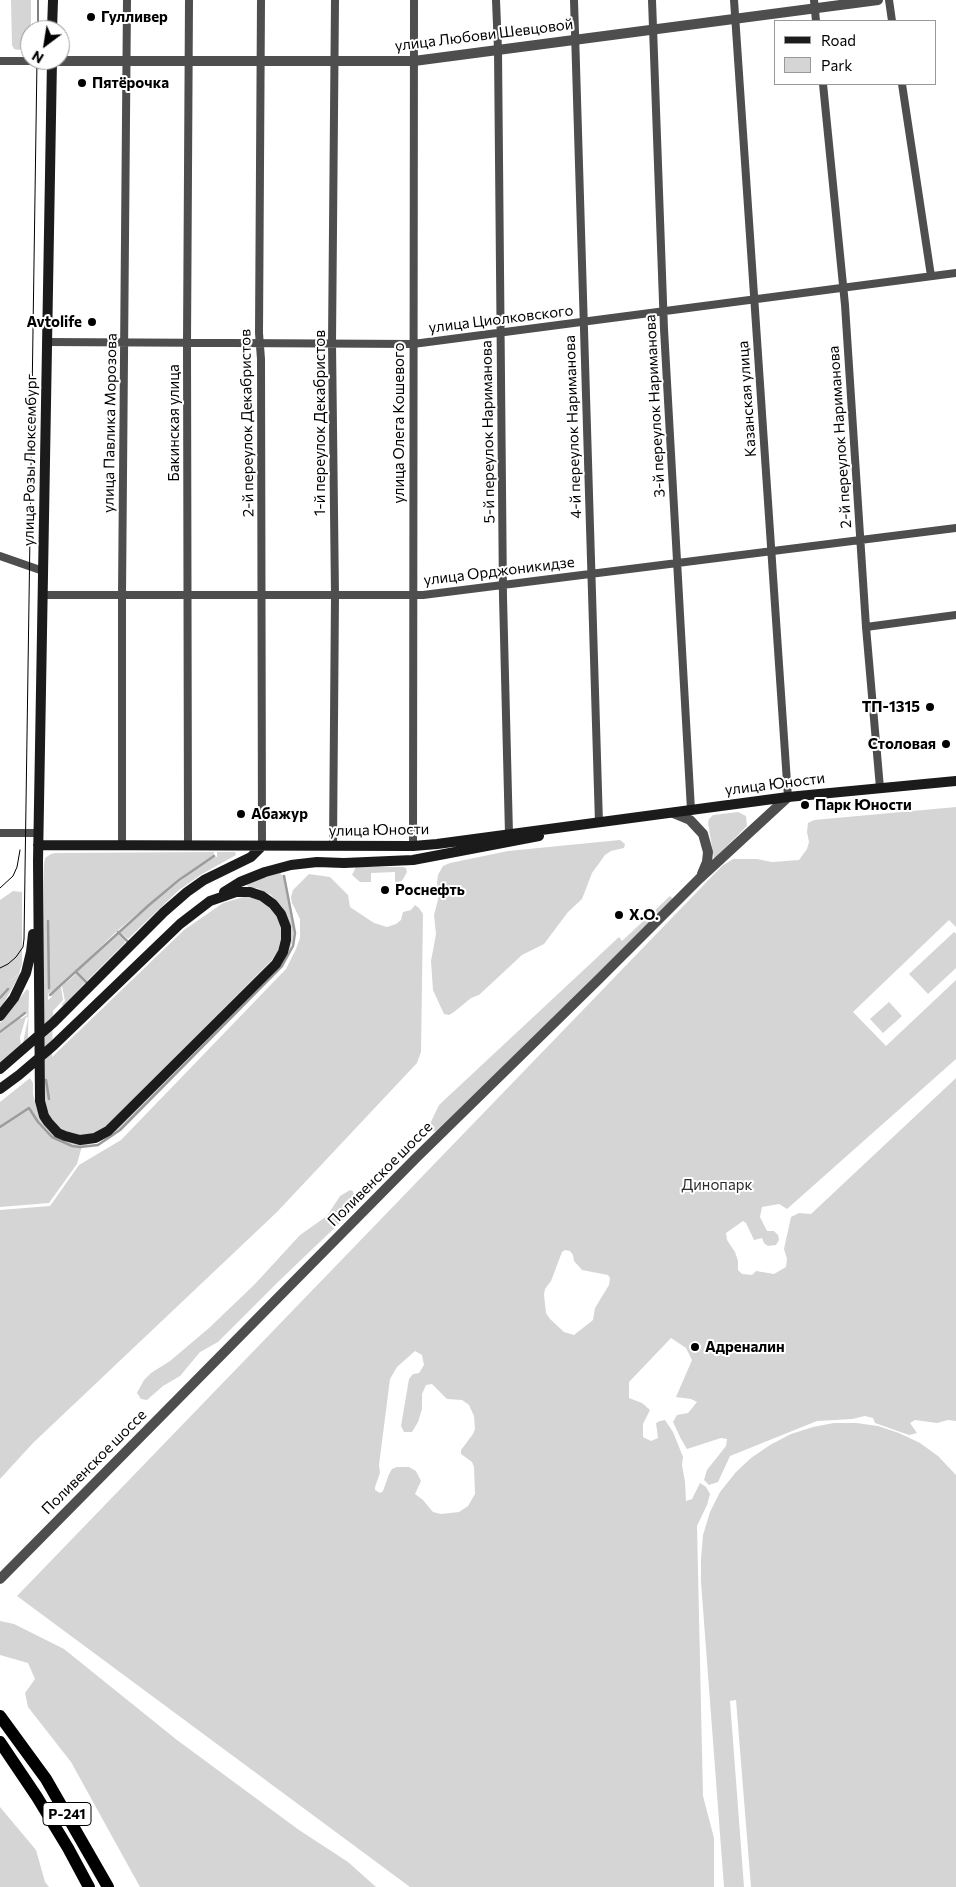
<!DOCTYPE html>
<html>
<head>
<meta charset="utf-8">
<style>
  body { margin:0 }
  #map { position:relative; width:956px; height:1887px; overflow:hidden; background:#fff; font-family:Commissioner,sans-serif }
  canvas { display:block }
  .legend { position:absolute; left:774px; top:20px; width:162px; height:65px; box-sizing:border-box; background:#fff; border:1px solid #999; margin:0; padding:6px 9px; list-style:none; font-size:15px; color:#000 }
  .legend li { display:flex; align-items:center; gap:10px; height:25px }
  .legend b { width:25px; border:1px solid #999 }
  .north { position:absolute; left:20px; top:20px; width:50px; height:50px; box-sizing:border-box; background:#fff; border:1px solid #999; border-radius:50%; rotate:211deg; font-size:14px; font-weight:700; line-height:20px; text-align:center; color:#000 }
  .north::after { content:''; display:block; margin:auto; width:18px; height:22px; background:#000; clip-path:polygon(50% 0,100% 100%,50% 72%,0 100%) }
</style>
</head>
<body>
<div id="map">
<canvas width="956" height="1887"></canvas>
<ul class="legend">
<li><b style="height:6px;background:#1b1b1b"></b>Road</li>
<li><b style="height:14px;background:#d5d5d5"></b>Park</li>
</ul>
<div class="north">N</div>
</div>
<script>
const context = document.querySelector('canvas').getContext('2d');
context.lineJoin = 'round';
function fill(path, color) {
  context.fillStyle = color;
  context.fill(path, 'evenodd');
}
function shape(rows) {
  const path = new Path2D();
  for (const r of rows) {
    path.moveTo(r[0], r[1]);
    for (let i = 2; i < r.length; i += 2) path.lineTo(r[i], r[i + 1]);
  }
  return path;
}
function stroke(path, color, width, dash) {
  context.strokeStyle = color;
  context.lineWidth = width;
  context.lineCap = dash ? 'butt' : 'round';
  context.setLineDash(dash || []);
  context.stroke(path);
}
function write(font, color, halo, rows, align = 'center') {
  context.font = font + ' Commissioner,sans-serif';
  context.lineWidth = 4;
  context.setLineDash([]);
  context.textBaseline = 'middle';
  context.strokeStyle = halo;
  context.fillStyle = color;
  for (const [text, x, y, turn = 0] of rows) {
    context.save();
    context.translate(x, y);
    context.rotate((+turn || 0) * Math.PI / 180);
    context.textAlign = isNaN(turn) ? turn : align;
    if (halo) context.strokeText(text, 0, 0);
    context.fillText(text, 0, 0);
    context.restore();
  }
}
fill(shape([
  [11,0,31,0,31,24,27,45,19,50,14,49,12,45],
  [956,807,956,927,949,920,853,1012,886,1046,956,980,956,1059,787,1209,779,1204,762,1207,760,1217,767,1231,774,1231,778,1235,779,1240,776,1245,768,1246,764,1243,762,1238,754,1240,746,1223,743,1221,726,1233,727,1240,735,1252,738,1261,738,1270,742,1274,752,1275,756,1271,774,1274,786,1267,787,1259,784,1249,791,1217,799,1213,811,1214,956,1078,956,1421,948,1420,937,1423,915,1420,910,1423,917,1433,909,1435,875,1423,873,1418,865,1416,852,1419,817,1421,730,1456,718,1482,709,1485,704,1480,707,1470,726,1446,727,1439,721,1438,687,1449,681,1439,673,1422,677,1415,688,1413,697,1402,691,1399,676,1397,692,1360,686,1348,671,1338,629,1382,629,1398,642,1403,650,1410,643,1424,643,1437,651,1441,658,1438,656,1423,660,1421,665,1420,673,1432,683,1457,682,1465,685,1482,686,1501,692,1499,700,1483,706,1487,710,1494,707,1505,697,1526,703,1796,714,1838,714,1887,410,1887,17,1596,722,866,733,859,757,859,772,862,799,860,807,849,809,842,807,832,808,823,814,820],
  [565,1250,570,1251,573,1255,574,1261,582,1270,608,1275,610,1278,609,1285,595,1308,593,1320,574,1335,564,1332,550,1319,546,1313,544,1295,545,1289,551,1281,562,1252],
  [415,1351,422,1355,424,1365,419,1373,413,1374,409,1379,401,1426,404,1432,412,1432,418,1422,422,1409,422,1394,426,1385,432,1384,447,1399,462,1400,469,1405,474,1416,475,1429,473,1434,461,1450,461,1454,472,1462,474,1467,475,1494,468,1506,459,1512,441,1514,433,1512,423,1500,415,1494,421,1481,416,1471,409,1467,397,1467,392,1469,389,1474,383,1491,380,1493,375,1490,375,1487,380,1473,379,1465,390,1379,397,1367],
  [738,812,746,816,747,826,714,859,708,823,709,819,713,815],
  [620,840,625,844,624,848,611,851,605,855,592,873,582,899,568,912,544,944,522,955,479,995,471,998,454,1012,449,1015,444,1014,433,990,431,961,436,934,434,915,439,896,437,883,438,875,443,866,450,863,508,851],
  [214,852,214,855,200,865,214,856,217,857,217,852,235,852,236,855,202,874,179,890,128,939,120,932,150,905,199,866,176,881,117,931,60,986,48,994,48,1000,52,997,51,995,61,987,63,1000,53,1011,52,1057,184,930,223,903,247,896,259,900,269,906,277,916,281,927,281,940,278,951,271,961,107,1126,98,1132,82,1136,66,1133,53,1123,44,1106,44,864,45,858,51,854,55,853],
  [356,867,403,867,406,868,407,872,402,881,395,882,395,872,371,873,371,882,360,882,352,875],
  [280,873,283,876,294,932,290,950,279,968,120,1129,99,1142,82,1146,77,1164,49,1203,0,1207,0,1102,30,1078,33,1083,33,1094,37,1109,49,1129,92,1142,277,966,287,917,282,907,271,895,257,888,249,888,247,885,247,884,271,875],
  [309,874,330,877,348,895,350,907,374,923,387,927,396,924,401,920,403,912,411,910,415,905,419,908,423,914,421,1052,417,1063,277,1212,33,1443,0,1479,0,1210,50,1206,79,1165,121,1140,286,969,296,949,300,938,300,919,292,903,291,897,293,890],
  [13,891,22,892,22,964,19,974,4,985,21,973,0,1009,0,999,8,990,0,997,0,900],
  [670,896,673,899,588,985,436,1131,430,1132,429,1126,439,1105,619,937,622,941],
  [954,932,956,934,956,968,928,994,909,974],
  [118,934,124,940,125,943,87,981,77,972],
  [76,974,85,983,63,1006,62,1004,65,1001,62,986],
  [27,989,29,991,28,1038,23,1043,28,1018,26,1017,20,1037,21,1045,0,1063,0,1034,20,1018,21,1019,27,1015,26,1012,20,1015,0,1031,0,1023],
  [889,1002,902,1016,883,1033,870,1019],
  [350,1190,353,1191,354,1197,347,1216,278,1282,218,1342,200,1352,180,1376,163,1386,147,1400,141,1399,137,1393,144,1380,151,1373,170,1361,209,1328,255,1284,300,1235,327,1216,340,1196],
  [834,1423,856,1423,878,1426,899,1433,920,1443,938,1456,956,1475,956,1887,751,1887,736,1700,730,1701,744,1887,724,1887,701,1582,701,1559,703,1535,710,1512,720,1492,736,1472,751,1458,770,1445,791,1434,813,1427],
  [0,1621,14,1624,64,1649,177,1740,299,1830,348,1862,376,1887,140,1887,71,1762,28,1707,25,1693,35,1679,28,1663,0,1655],
  [0,1807,36,1850,45,1882,49,1887,0,1887]
]), '#d5d5d5');
stroke(shape([
  [48,921,49,988],
  [118,932,128,942],
  [76,972,87,983],
  [50,995,149,905,179,880,214,856],
  [0,998,8,989],
  [0,1032,25,1013],
  [46,1080,49,1099],
  [0,1127,29,1108,38,1122,52,1137,72,1146,80,1147,98,1145,120,1130,282,966,293,946,295,933,284,876]
]), '#9c9c9c', 2.5);
stroke(shape([
  [261,0,259,333,261,359,262,846],
  [496,0,498,50,503,597,509,834],
  [574,0,599,823],
  [652,0,664,329,691,810],
  [734,0,788,797],
  [814,0,816,21],
  [889,0,892,21],
  [0,61,52,61],
  [823,84,845,305,866,627,880,788],
  [902,84,931,276],
  [47,342,413,344,956,273],
  [0,556,43,571],
  [43,595,423,595,956,528],
  [866,627,956,615],
  [0,833,39,833],
  [122,846,122,595,127,0],
  [188,846,187,343,189,0],
  [333,846,335,595,332,343,335,0],
  [413,846,414,0]
]), '#4e4e4e', 8);
stroke(shape([
  [52,61,414,61,878,0],
  [673,813,690,820,703,834,708,852,707,862,702,874],
  [0,1579,416,1158,600,978,699,879,788,797]
]), '#4e4e4e', 10);
stroke(shape([
  [52,30,53,0],
  [38,845,413,846,437,844,788,797,956,781],
  [224,892,240,882,265,872,291,865,317,862,344,863,413,860,539,836],
  [0,1016,14,998,26,973,31,952,33,934],
  [0,1069,53,1023,164,912,187,892,204,880,251,857,262,846],
  [0,1089,19,1075,53,1046,180,924,210,901,236,892,250,892,262,896,273,904,281,914,286,927,286,940,283,952,276,964,108,1131,95,1138,80,1140,65,1136,58,1133,48,1122,44,1116,40,1101,38,861,52,60]
]), '#1b1b1b', 10);
stroke(shape([
  [0,1716,46,1779,108,1887],
  [0,1742,37,1797,68,1848,89,1887]
]), '#000', 12);
stroke(shape([
  [38,30,38,0],
  [0,888,13,876,17,867,20,850],
  [0,968,8,964,16,957,23,947,24,939,37,60]
]), '#000', 1);
for (const [x, y, r, color] of [
  [91,17,5,"#000"],
  [82,83,5,"#000"],
  [92,322,5,"#000"],
  [930,707,5,"#000"],
  [946,744,5,"#000"],
  [805,805,5,"#000"],
  [241,814,5,"#000"],
  [385,890,5,"#000"],
  [619,915,5,"#000"],
  [695,1347,5,"#000"]
]) {
  const dot = new Path2D();
  dot.arc(x, y, r, 0, 2 * Math.PI);
  context.fillStyle = color;
  context.fill(dot);
  stroke(dot, '#fff', 2);
}
for (const [x, y, w] of [
  [67,1814,48]
]) {
  const box = new Path2D();
  box.roundRect(x - w / 2, y - 11.5, w, 23, 4);
  context.fillStyle = '#fff';
  context.fill(box);
  stroke(box, '#000', 1);
}
write('bold 14px', '#000', null, [
  ["Р-241",67,1814]
]);
write('bold 15px', '#000', '#fff', [
  ["Гулливер",101,17],
  ["Пятёрочка",92,83],
  ["Avtolife",82,322,"right"],
  ["ТП-1315",920,707,"right"],
  ["Столовая",936,744,"right"],
  ["Парк Юности",815,805],
  ["Абажур",251,814],
  ["Роснефть",395,890],
  ["Х.О.",629,915],
  ["Адреналин",705,1347]
], 'left');
write('15px', '#000', '#fff', [
  ["улица Любови Шевцовой",484,35,-7],
  ["улица Циолковского",501,319,-7],
  ["Казанская улица",747,399,-94],
  ["3-й переулок Нариманова",655,406,-93],
  ["улица Павлика Морозова",110,423,-89],
  ["Бакинская улица",174,423,-90],
  ["2-й переулок Декабристов",247,423,-91],
  ["1-й переулок Декабристов",320,423,-90],
  ["улица Олега Кошевого",399,423,-90],
  ["4-й переулок Нариманова",573,427,-92],
  ["5-й переулок Нариманова",488,432,-91],
  ["2-й переулок Нариманова",840,437,-94],
  ["улица Розы Люксембург",30,460,-89],
  ["улица Орджоникидзе",499,571,-7],
  ["улица Юности",775,784,-7],
  ["улица Юности",379,830,-1],
  ["Поливенское шоссе",380,1174,-45],
  ["Поливенское шоссе",94,1462,-45]
]);
write('15px', '#2c2c2c', '#fff', [
  ["Динопарк",717,1185]
]);
</script>
</body>
</html>
